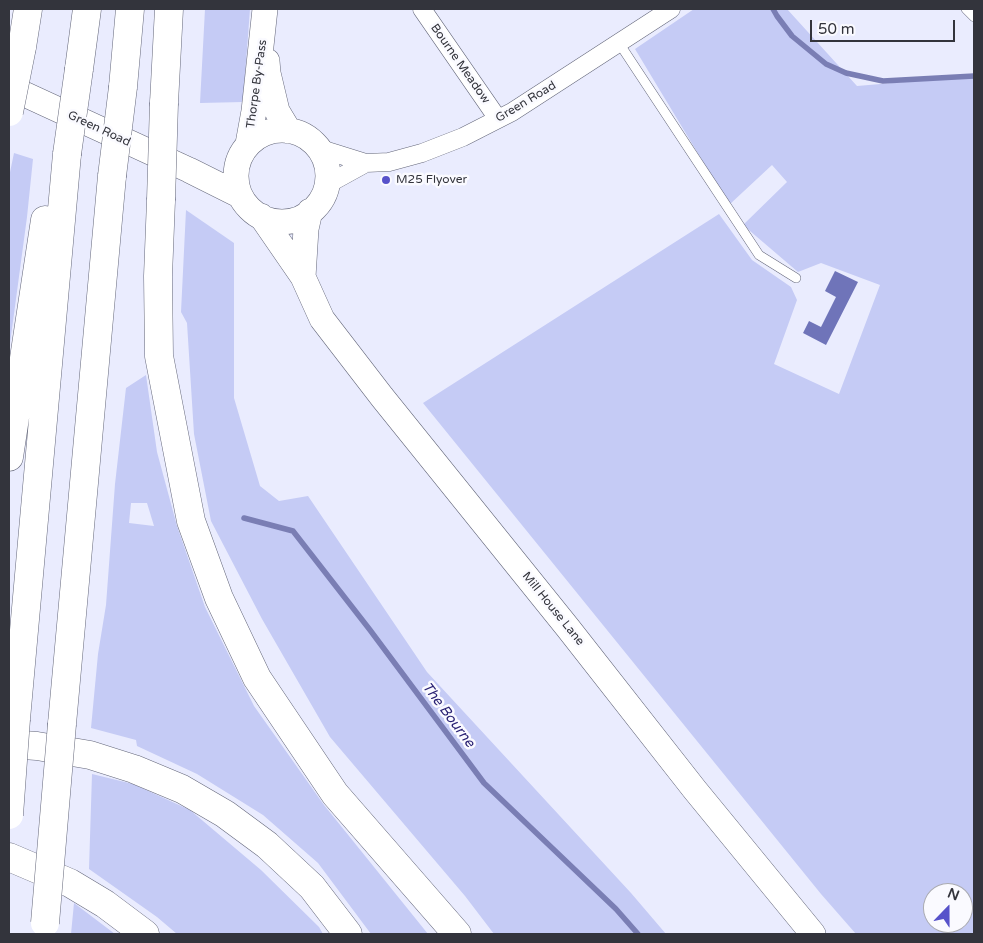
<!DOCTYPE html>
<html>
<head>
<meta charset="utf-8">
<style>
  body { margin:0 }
  #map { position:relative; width:983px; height:943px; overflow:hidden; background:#eaecfe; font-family:"Varela Round",sans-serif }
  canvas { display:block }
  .frame { position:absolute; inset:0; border:10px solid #33343c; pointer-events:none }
  .north { position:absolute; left:923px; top:883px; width:50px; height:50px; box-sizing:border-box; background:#fafaff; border:1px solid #aaabb1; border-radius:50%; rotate:22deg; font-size:14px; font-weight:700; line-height:20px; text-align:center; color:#33343c }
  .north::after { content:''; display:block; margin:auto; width:18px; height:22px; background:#5752ca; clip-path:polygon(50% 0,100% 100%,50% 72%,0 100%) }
  .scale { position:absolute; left:810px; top:20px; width:145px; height:22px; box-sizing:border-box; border:2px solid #33343c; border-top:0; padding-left:6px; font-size:15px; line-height:18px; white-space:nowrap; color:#33343c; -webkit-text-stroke:4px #fafaff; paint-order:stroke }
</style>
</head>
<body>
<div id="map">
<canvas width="983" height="943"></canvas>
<div class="frame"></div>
<div class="north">N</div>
<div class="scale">50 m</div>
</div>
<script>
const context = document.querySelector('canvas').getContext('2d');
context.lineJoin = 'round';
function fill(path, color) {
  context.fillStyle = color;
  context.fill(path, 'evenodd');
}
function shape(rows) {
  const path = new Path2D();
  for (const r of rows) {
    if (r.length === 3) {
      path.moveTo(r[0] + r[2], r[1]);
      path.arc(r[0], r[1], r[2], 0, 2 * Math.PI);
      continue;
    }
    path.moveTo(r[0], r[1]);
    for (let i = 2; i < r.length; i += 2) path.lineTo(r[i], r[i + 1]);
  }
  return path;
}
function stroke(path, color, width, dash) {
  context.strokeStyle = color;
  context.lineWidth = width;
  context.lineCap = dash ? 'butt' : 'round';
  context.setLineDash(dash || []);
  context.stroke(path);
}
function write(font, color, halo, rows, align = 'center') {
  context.font = font + ' "Varela Round",sans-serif';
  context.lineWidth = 5;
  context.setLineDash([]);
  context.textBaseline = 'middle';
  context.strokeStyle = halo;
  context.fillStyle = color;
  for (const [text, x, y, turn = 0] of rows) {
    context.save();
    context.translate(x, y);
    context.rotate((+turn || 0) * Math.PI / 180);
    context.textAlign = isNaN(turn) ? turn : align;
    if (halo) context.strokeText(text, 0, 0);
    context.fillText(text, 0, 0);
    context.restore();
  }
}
fill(shape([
  [205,9,250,9,243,102,200,103],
  [694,9,787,9,857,86,974,76,974,934,856,934,821,894,423,403,719,214,752,260,791,287,797,300,774,364,839,394,880,285,821,263,798,272,743,225,787,182,772,165,729,205,635,49],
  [933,893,963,893,963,923,933,923],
  [14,153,33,159,27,217,9,351,9,177],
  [186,210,234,243,234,398,260,486,279,501,308,496,427,672,631,893,666,934,494,934,465,896,330,737,262,619,211,521,194,434,187,323,181,312],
  [146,375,157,452,177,526,205,607,254,706,324,805,428,934,371,934,318,863,263,815,197,774,137,746,136,740,91,728,98,654,106,605,115,484,126,388],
  [131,503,147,503,154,526,129,523],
  [92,774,133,784,190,810,261,870,319,927,323,934,177,934,157,917,89,869],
  [74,903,115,934,71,934]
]), '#c5cbf5');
stroke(shape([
  [773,9,777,16,792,36,826,64,846,73,883,81,974,76],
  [244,518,293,531,370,630,484,783,616,909,638,934]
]), '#7a7eb4', 5.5);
fill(shape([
  [835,271,858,282,826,345,803,333,809,321,821,327,836,297,825,291]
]), '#6f74b9');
const service = shape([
  [966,9,974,17],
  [619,43,759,255,796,278]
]);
const minor = shape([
  [422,9,498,119],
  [318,148,366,163,389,162,422,153,463,137,512,112,671,9],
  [326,185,366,163]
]);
const secondary = shape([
  [267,61,268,73,277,111,289,131],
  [9,87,189,170,239,195],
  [282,176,46],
  [248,144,254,111,265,9],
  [261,216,303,277,322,319,382,397,568,628,695,790,813,934],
  [303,277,306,229,310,211]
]);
const motorway = shape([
  [22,47,28,9],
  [79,69,87,9],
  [123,87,130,9],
  [164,103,169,9],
  [161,200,158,276,159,356,191,521,219,598,257,678,335,794,457,934],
  [9,457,45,220],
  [16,719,67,154],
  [62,724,112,176],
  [9,744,37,746,90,755,134,769,182,789,225,814,267,845,312,887,348,934],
  [9,857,70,883,105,904,145,934]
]);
stroke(service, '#64677a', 10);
stroke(minor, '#64677a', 19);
stroke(secondary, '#64677a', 26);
stroke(motorway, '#64677a', 29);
stroke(service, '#fff', 9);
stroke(minor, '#fff', 18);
stroke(secondary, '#fff', 25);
stroke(motorway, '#fff', 28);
const motorwayBridge = shape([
  [9,112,22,47],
  [67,154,79,69],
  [112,176,123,87],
  [161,200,164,103],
  [9,815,16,719],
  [45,923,62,724]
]);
stroke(motorwayBridge, '#64677a', 29, []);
stroke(motorwayBridge, '#fff', 28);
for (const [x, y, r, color] of [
  [386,180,5,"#5752ca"]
]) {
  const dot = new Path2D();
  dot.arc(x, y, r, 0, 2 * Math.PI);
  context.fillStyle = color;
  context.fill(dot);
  stroke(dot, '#fafaff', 2);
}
write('12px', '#33343c', '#fafaff', [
  ["Bourne Meadow",460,64,55],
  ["Thorpe By-Pass",257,84,-82],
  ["Green Road",526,102,-31],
  ["Green Road",99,129,25],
  ["Mill House Lane",553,609,51]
]);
write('12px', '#33343c', '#fafaff', [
  ["M25 Flyover",396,180]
], 'left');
write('italic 14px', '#292173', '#fafaff', [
  ["The Bourne",448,715,53]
]);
</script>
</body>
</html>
